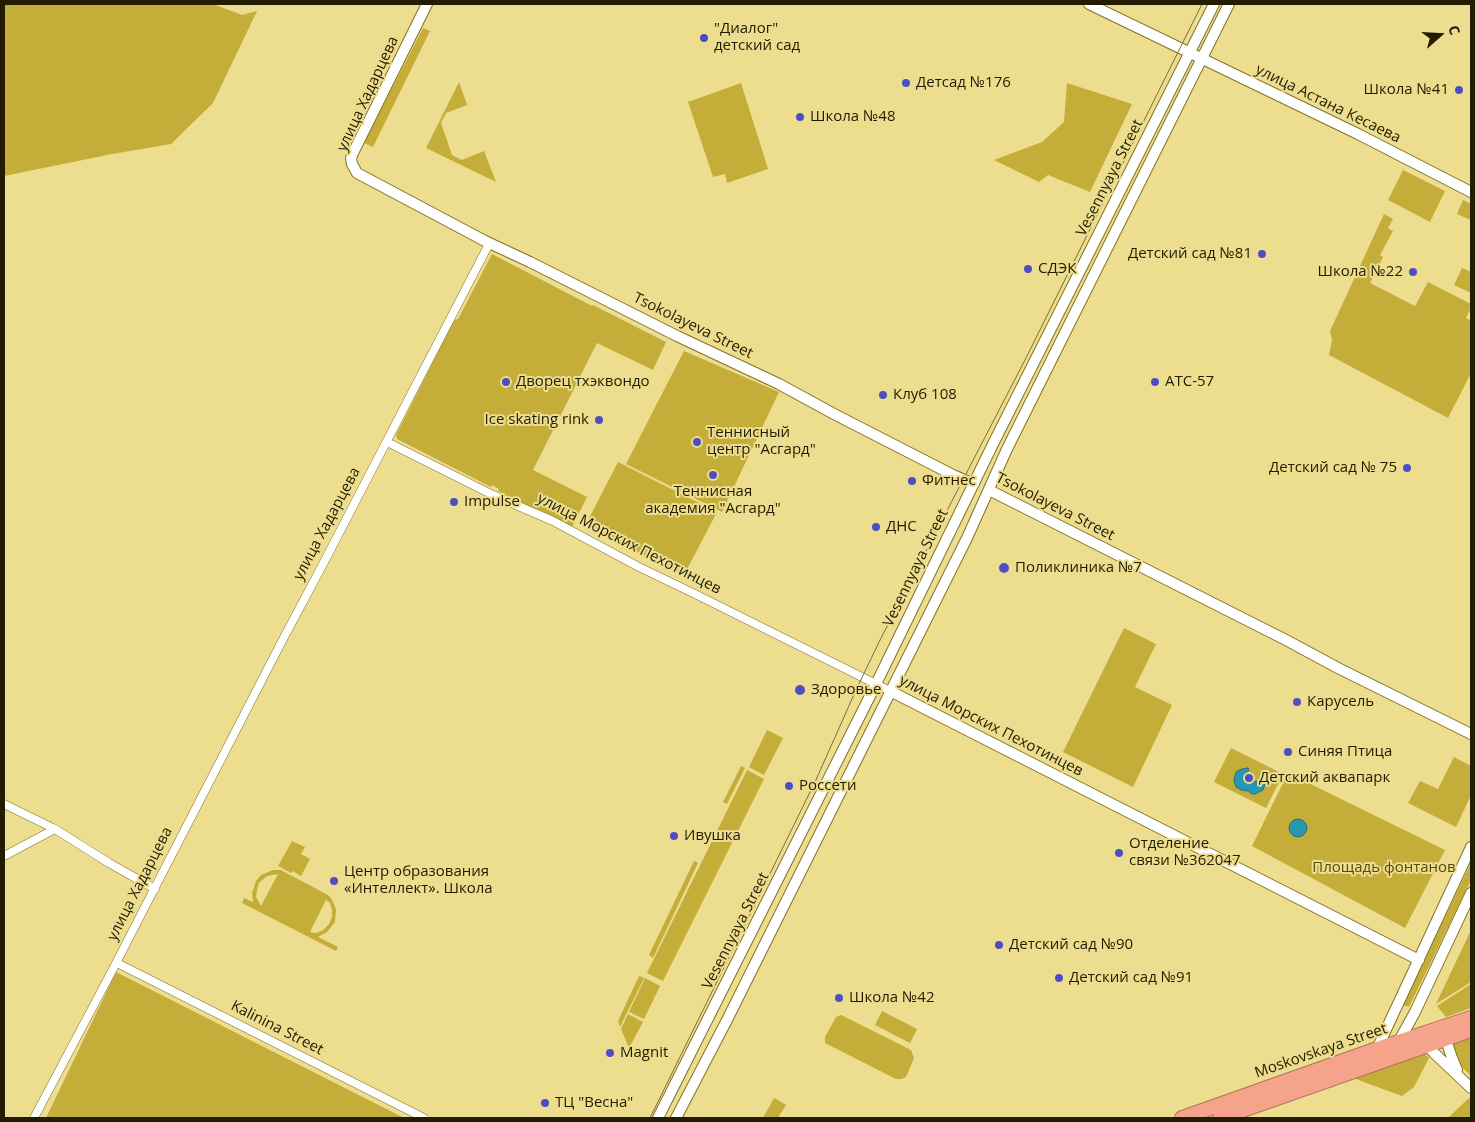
<!DOCTYPE html>
<html>
<head>
<meta charset="utf-8">
<style>
  body { margin:0 }
  #map { position:relative; width:1475px; height:1122px; overflow:hidden; background:#eddd8f; font-family:"Open Sans",sans-serif }
  canvas { display:block }
  .frame { position:absolute; inset:0; border:5px solid #221c00; pointer-events:none }
  .north { position:absolute; left:1415px; top:10px; width:50px; height:50px; -webkit-text-stroke:4px #eddd8f; paint-order:stroke; rotate:71deg; font-size:14px; font-weight:700; line-height:20px; text-align:center; color:#221c00 }
  .north::after { content:''; display:block; margin:auto; width:18px; height:22px; background:#221c00; clip-path:polygon(50% 0,100% 100%,50% 72%,0 100%) }
</style>
</head>
<body>
<div id="map">
<canvas width="1475" height="1122"></canvas>
<div class="frame"></div>
<div class="north">С</div>
</div>
<script>
const context = document.querySelector('canvas').getContext('2d');
context.lineJoin = 'round';
function fill(path, color) {
  context.fillStyle = color;
  context.fill(path, 'evenodd');
}
function shape(rows) {
  const path = new Path2D();
  for (const r of rows) {
    if (r.length === 3) {
      path.moveTo(r[0] + r[2], r[1]);
      path.arc(r[0], r[1], r[2], 0, 2 * Math.PI);
      continue;
    }
    path.moveTo(r[0], r[1]);
    for (let i = 2; i < r.length; i += 2) path.lineTo(r[i], r[i + 1]);
  }
  return path;
}
function stroke(path, color, width, dash) {
  context.strokeStyle = color;
  context.lineWidth = width;
  context.lineCap = dash ? 'butt' : 'round';
  context.setLineDash(dash || []);
  context.stroke(path);
}
function write(font, color, halo, rows, align = 'center') {
  context.font = font + ' "Open Sans",sans-serif';
  context.lineWidth = 4;
  context.setLineDash([]);
  context.textBaseline = 'middle';
  context.strokeStyle = halo;
  context.fillStyle = color;
  for (const [text, x, y, turn = 0] of rows) {
    context.save();
    context.translate(x, y);
    context.rotate((+turn || 0) * Math.PI / 180);
    context.textAlign = isNaN(turn) ? turn : align;
    if (halo) context.strokeText(text, 0, 0);
    context.fillText(text, 0, 0);
    context.restore();
  }
}
fill(shape([
  [4,4,213,4,242,15,257,11,213,103,171,144,112,154,4,176],
  [423,28,430,31,373,147,364,143],
  [459,82,467,105,446,113,441,123,452,155,462,160,484,151,496,182,426,148],
  [741,83,768,169,727,183,725,174,713,177,688,102],
  [1067,83,1132,104,1090,192,1048,175,1039,182,994,160,1042,142,1064,122],
  [1403,170,1445,191,1430,222,1388,200],
  [1463,200,1471,204,1471,220,1457,214],
  [1384,214,1393,219,1388,228,1393,231,1380,255,1383,257,1370,283,1415,306,1428,282,1471,304,1471,308,1466,318,1471,321,1471,373,1448,418,1329,355,1332,340,1330,331],
  [492,254,592,306,593,305,666,342,653,370,597,343,533,470,587,497,572,527,498,491,499,489,492,485,491,487,397,439,396,435,454,320,458,319],
  [1462,268,1471,272,1471,293,1454,285],
  [684,351,779,392,722,512,626,464],
  [618,462,717,512,684,575,585,526],
  [1124,628,1156,644,1135,687,1172,705,1133,787,1063,752],
  [767,730,783,738,764,775,749,767],
  [1231,748,1283,774,1266,808,1214,782],
  [1454,757,1471,766,1471,795,1456,827,1408,803,1420,781,1438,789],
  [741,766,745,768,727,804,723,802],
  [747,770,764,779,663,981,647,973],
  [1288,773,1445,850,1405,928,1252,846],
  [292,841,305,847,301,854,310,859,301,876,293,871,291,873,278,866],
  [694,861,698,863,653,958,649,955],
  [1471,863,1471,880,1409,1007,1403,1005],
  [273,870,281,870,328,895,331,898,336,909,335,922,327,932,318,937,338,947,336,951,242,903,244,898,253,902,252,893,256,881,261,875],
  [278,874,261,906,256,897,257,890,259,883,267,876],
  [326,900,330,903,332,910,332,917,329,924,322,931,315,933,310,932],
  [1471,930,1471,982,1436,1004],
  [116,972,404,1118,46,1118],
  [639,976,644,978,620,1027,618,1021],
  [645,978,660,986,644,1019,629,1012],
  [1471,984,1471,1008,1446,1017,1437,1006],
  [882,1011,917,1029,910,1043,875,1025],
  [628,1014,643,1022,629,1048,621,1029],
  [841,1015,911,1050,914,1058,906,1077,901,1079,896,1079,825,1043,825,1037,836,1017],
  [1471,1037,1471,1076,1461,1066,1455,1055,1453,1044],
  [1422,1051,1429,1058,1414,1087,1402,1096,1350,1077],
  [774,1098,786,1105,778,1118,763,1118],
  [1469,1098,1471,1100,1471,1118,1448,1118]
]), '#c4ad38');
const water = shape([
  [1248,768,1249,770,1245,775,1247,780,1253,782,1263,780,1265,784,1263,790,1255,794,1252,794,1248,791,1241,790,1236,787,1234,781,1235,775,1237,771,1242,769,1248,768],
  [1298,828,9]
]);
fill(water, '#2a97b2');
stroke(water, '#28727d', 1);
const street = shape([
  [387,442,493,495,553,521,639,567,691,592,890,691],
  [4,804,55,829,109,863,155,889],
  [4,856,55,829],
  [117,963,424,1118],
  [34,1118,114,967,281,643,322,566,489,244]
]);
const secondary = shape([
  [427,4,353,153,351,158,352,164,357,173,485,241,530,262,677,336,779,384,834,414,953,475,974,484],
  [1089,4,1358,134,1471,192],
  [989,490,1286,640,1338,668,1471,734],
  [890,691,1419,960],
  [1444,1034,1452,1058,1457,1070],
  [1425,1040,1427,1045,1434,1053,1471,1088],
  [1400,1045,1399,1041,1415,1012,1471,893],
  [1377,1049,1471,847],
  [658,1118,876,684,993,444,1214,4],
  [676,1118,728,1018,967,538,1007,449,1229,4]
]);
const highway = shape([
  [1182,1118,1377,1049,1471,1018],
  [1220,1118,1471,1030]
]);
stroke(street, '#827323', 9);
stroke(secondary, '#827323', 12);
stroke(highway, '#ab745a', 16);
stroke(street, '#fff', 8);
stroke(secondary, '#fff', 10);
stroke(highway, '#f5a48b', 14);
stroke(shape([
  [650,1118,815,782,856,690,880,640,1026,358,1202,4]
]), '#7a6f3e', 1);
for (const [x, y, r, color] of [
  [704,38,5,"#4e4ec4"],
  [906,83,5,"#4e4ec4"],
  [1459,90,5,"#4e4ec4"],
  [800,117,5,"#4e4ec4"],
  [1262,254,5,"#4e4ec4"],
  [1028,269,5,"#4e4ec4"],
  [1413,272,5,"#4e4ec4"],
  [506,382,5,"#4e4ec4"],
  [1155,382,5,"#4e4ec4"],
  [883,395,5,"#4e4ec4"],
  [599,420,5,"#4e4ec4"],
  [697,442,5,"#4e4ec4"],
  [1407,468,5,"#4e4ec4"],
  [713,475,5,"#4e4ec4"],
  [912,481,5,"#4e4ec4"],
  [454,502,5,"#4e4ec4"],
  [876,527,5,"#4e4ec4"],
  [1004,568,6,"#4e4ec4"],
  [800,690,6,"#4e4ec4"],
  [1297,702,5,"#4e4ec4"],
  [1288,752,5,"#4e4ec4"],
  [1249,778,5,"#4e4ec4"],
  [789,786,5,"#4e4ec4"],
  [674,836,5,"#4e4ec4"],
  [1119,853,5,"#4e4ec4"],
  [334,881,5,"#4e4ec4"],
  [999,945,5,"#4e4ec4"],
  [1059,978,5,"#4e4ec4"],
  [839,998,5,"#4e4ec4"],
  [610,1053,5,"#4e4ec4"],
  [545,1103,5,"#4e4ec4"]
]) {
  const dot = new Path2D();
  dot.arc(x, y, r, 0, 2 * Math.PI);
  context.fillStyle = color;
  context.fill(dot);
  stroke(dot, '#eddd8f', 2);
}
write('15px', '#221c00', '#eddd8f', [
  ["\"Диалог\"",714,29],
  ["детский сад",714,46],
  ["Детсад №176",916,83],
  ["Школа №41",1449,90,"right"],
  ["Школа №48",810,117],
  ["Детский сад №81",1252,254,"right"],
  ["СДЭК",1038,269],
  ["Школа №22",1403,272,"right"],
  ["Дворец тхэквондо",516,382],
  ["АТС-57",1165,382],
  ["Клуб 108",893,395],
  ["Ice skating rink",589,420,"right"],
  ["Теннисный",707,433],
  ["центр \"Асгард\"",707,450],
  ["Детский сад № 75",1397,468,"right"],
  ["Фитнес",922,481],
  ["Теннисная",713,492,"center"],
  ["академия \"Асгард\"",713,509,"center"],
  ["Impulse",464,502],
  ["ДНС",886,527],
  ["Поликлиника №7",1015,568],
  ["Здоровье",811,690],
  ["Карусель",1307,702],
  ["Синяя Птица",1298,752],
  ["Детский аквапарк",1259,778],
  ["Россети",799,786],
  ["Ивушка",684,836],
  ["Отделение",1129,844],
  ["связи №362047",1129,861],
  ["Центр образования",344,872],
  ["«Интеллект». Школа",344,889],
  ["Детский сад №90",1009,945],
  ["Детский сад №91",1069,978],
  ["Школа №42",849,998],
  ["Magnit",620,1053],
  ["ТЦ \"Весна\"",555,1103]
], 'left');
write('15px', '#221c00', '#eddd8f', [
  ["улица Хадарцева",368,94,-65],
  ["улица Астана Кесаева",1328,104,26],
  ["Vesennyaya Street",1110,178,-63],
  ["Tsokolayeva Street",693,326,26],
  ["Tsokolayeva Street",1055,507,27],
  ["улица Хадарцева",327,524,-62],
  ["улица Морских Пехотинцев",629,544,27],
  ["Vesennyaya Street",916,568,-64],
  ["улица Морских Пехотинцев",991,726,27],
  ["улица Хадарцева",140,884,-63],
  ["Vesennyaya Street",736,931,-63],
  ["Kalinina Street",277,1028,27],
  ["Moskovskaya Street",1321,1051,-19]
]);
write('15px', '#574b0b', '#eddd8f', [
  ["Площадь фонтанов",1384,868]
]);
</script>
</body>
</html>
